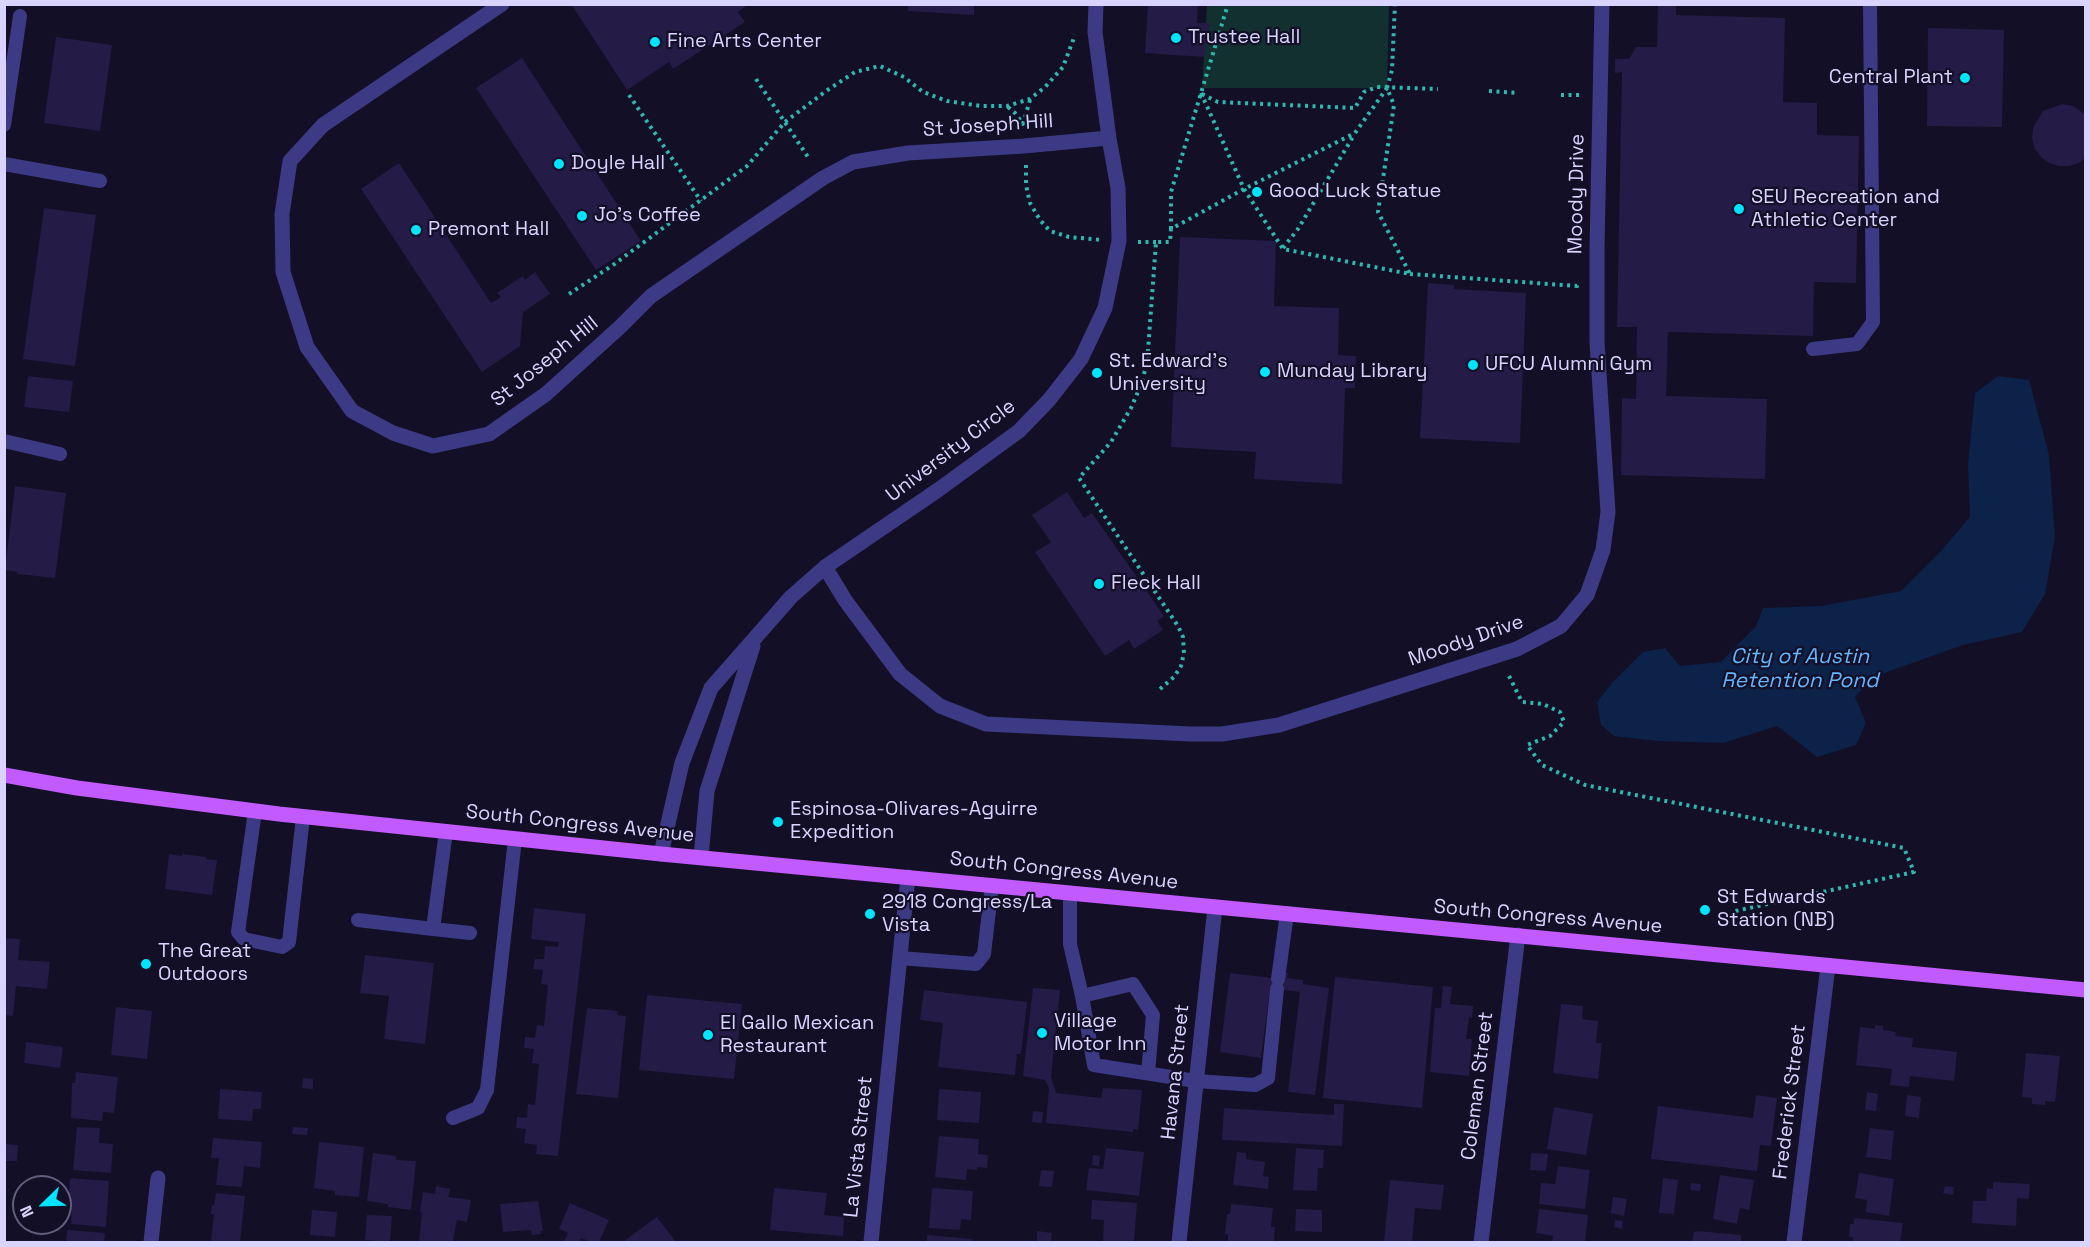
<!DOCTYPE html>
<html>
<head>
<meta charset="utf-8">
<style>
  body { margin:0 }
  #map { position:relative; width:2090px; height:1247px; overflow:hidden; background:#130f26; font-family:"Space Grotesk",sans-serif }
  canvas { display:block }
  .frame { position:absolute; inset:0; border:6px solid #d9d4ff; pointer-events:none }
  .north { position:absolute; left:12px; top:1175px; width:60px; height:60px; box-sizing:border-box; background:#130f26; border:2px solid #625e7d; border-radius:50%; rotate:247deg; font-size:16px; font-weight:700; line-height:24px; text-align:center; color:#d9d4ff }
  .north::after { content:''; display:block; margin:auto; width:21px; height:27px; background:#00e5ff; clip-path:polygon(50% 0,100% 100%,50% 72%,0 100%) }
</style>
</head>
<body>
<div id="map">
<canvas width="2090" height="1247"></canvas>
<div class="frame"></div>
<div class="north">N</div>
</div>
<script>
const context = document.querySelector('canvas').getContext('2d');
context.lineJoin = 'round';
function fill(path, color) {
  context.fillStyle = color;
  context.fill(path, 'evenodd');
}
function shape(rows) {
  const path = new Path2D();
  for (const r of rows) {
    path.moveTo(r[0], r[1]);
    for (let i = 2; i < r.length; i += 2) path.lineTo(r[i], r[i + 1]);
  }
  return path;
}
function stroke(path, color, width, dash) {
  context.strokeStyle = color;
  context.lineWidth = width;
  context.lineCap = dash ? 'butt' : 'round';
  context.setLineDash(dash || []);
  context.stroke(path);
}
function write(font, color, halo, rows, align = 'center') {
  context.font = font + ' "Space Grotesk",sans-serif';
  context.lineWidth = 4.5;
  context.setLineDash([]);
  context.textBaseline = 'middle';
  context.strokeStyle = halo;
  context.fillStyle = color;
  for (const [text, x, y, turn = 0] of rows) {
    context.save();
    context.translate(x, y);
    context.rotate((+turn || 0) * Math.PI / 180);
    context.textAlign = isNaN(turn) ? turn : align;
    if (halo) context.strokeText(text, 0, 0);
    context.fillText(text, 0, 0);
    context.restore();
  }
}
fill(shape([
  [1207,5,1389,5,1387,88,1202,88]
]), '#12302f');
fill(shape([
  [1998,376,2029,380,2049,455,2055,537,2045,594,2022,632,1963,645,1873,677,1855,697,1866,723,1856,745,1817,757,1777,726,1723,743,1658,741,1614,736,1601,725,1597,702,1612,683,1643,652,1665,648,1680,666,1721,662,1756,626,1763,608,1821,606,1901,591,1940,552,1970,517,1968,464,1975,393]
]), '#0c2248');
fill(shape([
  [571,4,749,4,738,12,745,22,673,69,669,62,627,90],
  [908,4,974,4,974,15,908,11],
  [1148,4,1198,4,1197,23,1210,23,1204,57,1145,53],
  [1658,4,1676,4,1676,15,1785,18,1783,102,1817,103,1817,135,1859,136,1856,283,1814,282,1813,336,1668,332,1666,396,1767,399,1765,479,1621,475,1622,398,1636,399,1637,327,1617,327,1622,72,1615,73,1615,59,1629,59,1636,47,1657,47],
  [1928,28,2004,30,2002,127,1927,126],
  [56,37,112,45,100,131,44,123],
  [522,58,641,241,596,270,476,88],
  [2062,104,2073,106,2086,115,2086,157,2079,163,2069,166,2059,166,2049,163,2041,157,2035,149,2032,138,2033,128,2043,111],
  [399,163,491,303,501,297,497,293,523,276,525,280,535,272,550,294,523,312,520,346,482,372,361,189],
  [44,208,96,215,75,366,23,359],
  [1180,237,1276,241,1274,306,1339,308,1338,355,1356,356,1355,388,1345,388,1342,484,1254,479,1256,452,1171,447],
  [1428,283,1454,285,1454,289,1526,293,1520,443,1420,438],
  [28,376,73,381,69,412,24,407],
  [15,486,66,493,55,578,17,574,17,572,5,570],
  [1067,492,1084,518,1092,513,1164,616,1157,621,1163,630,1134,649,1129,640,1105,656,1035,552,1051,542,1032,515],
  [169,854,182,856,183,854,206,857,206,859,217,860,212,895,165,889],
  [534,908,586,914,558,1156,536,1154,537,1145,524,1143,526,1129,516,1128,517,1117,527,1118,528,1104,535,1105,539,1064,532,1063,534,1049,524,1048,525,1037,535,1038,537,1025,544,1026,548,985,541,984,543,970,533,969,535,959,544,959,545,946,558,947,559,942,531,939],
  [4,938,20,939,18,960,50,962,47,989,16,986,13,1016,4,1015],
  [365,955,434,963,425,1044,384,1039,389,996,360,993],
  [1282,972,1288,973,1287,978,1303,980,1303,984,1329,988,1315,1095,1288,1092,1300,992,1270,988,1261,1058,1220,1052,1230,973,1281,979],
  [1335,977,1433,987,1422,1108,1323,1098],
  [1443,986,1452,987,1450,1004,1473,1006,1472,1018,1469,1017,1466,1039,1472,1039,1469,1076,1430,1072,1435,1008,1441,1008],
  [1033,988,1060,990,1051,1077,1056,1093,1101,1098,1103,1088,1142,1090,1138,1130,1133,1129,1133,1132,1046,1123,1049,1088,1045,1080,1023,1076],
  [924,990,1027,1002,1021,1054,1017,1054,1015,1075,938,1067,943,1023,920,1020],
  [647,995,742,1004,734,1079,639,1070],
  [1561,1004,1583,1006,1582,1019,1598,1021,1596,1043,1602,1043,1598,1079,1553,1073],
  [116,1007,152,1011,147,1059,111,1055],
  [587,1008,618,1011,617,1015,626,1016,618,1098,576,1094],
  [1875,1025,1883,1026,1883,1030,1896,1032,1895,1036,1913,1038,1912,1047,1957,1052,1954,1081,1910,1076,1909,1087,1890,1085,1892,1069,1856,1065,1860,1027,1875,1029],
  [26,1042,63,1047,60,1068,24,1063],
  [2026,1053,2060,1056,2055,1102,2045,1101,2045,1105,2032,1104,2032,1098,2022,1097],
  [76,1072,118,1077,114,1113,103,1112,102,1121,71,1118,72,1083,75,1083],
  [303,1078,313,1079,313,1089,302,1088],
  [220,1089,262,1092,261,1109,253,1109,252,1121,218,1119],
  [939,1089,981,1092,979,1123,937,1120],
  [1867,1092,1878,1094,1876,1111,1865,1110],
  [1756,1095,1777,1098,1771,1146,1760,1145,1757,1171,1651,1159,1658,1106,1753,1118],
  [1907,1095,1921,1097,1919,1118,1905,1116],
  [1334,1104,1344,1104,1342,1146,1222,1140,1224,1108,1334,1115],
  [1554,1107,1593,1114,1586,1155,1547,1149],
  [1033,1111,1043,1112,1042,1123,1032,1122],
  [77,1127,100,1128,99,1143,113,1144,111,1173,73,1170],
  [293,1127,308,1128,307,1135,292,1134],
  [1870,1128,1894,1131,1891,1160,1866,1157],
  [939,1136,979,1139,978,1154,988,1155,987,1168,977,1167,977,1170,967,1169,966,1180,935,1177],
  [213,1138,262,1142,260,1168,244,1166,242,1187,216,1185,219,1158,211,1158],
  [319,1142,364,1147,359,1197,335,1195,335,1191,314,1188],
  [4,1144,18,1145,17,1161,4,1161],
  [1106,1148,1144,1152,1139,1196,1086,1190,1089,1168,1103,1169],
  [1296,1148,1324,1150,1323,1168,1318,1168,1317,1191,1293,1190],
  [1237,1152,1246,1153,1246,1159,1265,1162,1263,1176,1269,1177,1268,1189,1233,1185],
  [373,1153,396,1156,396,1160,416,1161,411,1210,388,1207,388,1204,367,1201],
  [1531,1153,1548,1154,1546,1171,1530,1170],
  [1093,1155,1100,1156,1099,1166,1092,1165],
  [1558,1166,1590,1170,1585,1209,1539,1204,1541,1183,1555,1184],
  [1041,1170,1054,1171,1052,1187,1039,1186],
  [1859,1173,1894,1179,1889,1216,1866,1212,1867,1200,1855,1198],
  [1720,1175,1754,1180,1749,1210,1740,1208,1737,1224,1713,1219],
  [70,1178,109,1181,106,1227,71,1224,72,1206,68,1206],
  [1663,1178,1678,1180,1674,1214,1659,1213],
  [1390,1180,1444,1185,1441,1210,1415,1208,1412,1242,1384,1242],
  [1993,1182,2030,1184,2029,1199,2017,1198,2016,1226,1972,1223,1973,1201,1986,1201,1987,1188,1993,1189],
  [1691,1183,1701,1184,1700,1191,1690,1190],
  [436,1186,450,1189,448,1197,471,1200,467,1222,457,1220,453,1240,458,1242,419,1242,422,1213,420,1212,423,1192,435,1194],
  [1945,1186,1954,1187,1953,1195,1943,1193],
  [774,1188,827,1193,824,1215,844,1217,843,1236,770,1230],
  [932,1188,973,1191,971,1220,961,1219,960,1230,929,1228],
  [216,1193,245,1196,240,1242,211,1242,214,1214,211,1214,212,1205,214,1206],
  [1613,1197,1627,1199,1624,1216,1611,1213],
  [1092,1200,1137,1203,1134,1242,1103,1242,1104,1220,1091,1219],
  [538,1201,543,1231,540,1231,541,1234,532,1235,531,1230,503,1232,500,1204],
  [570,1203,609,1220,599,1242,591,1242,581,1238,579,1242,564,1242,568,1233,559,1229],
  [1231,1204,1273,1208,1271,1227,1275,1227,1274,1242,1228,1242,1228,1234,1225,1234,1227,1214,1230,1214],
  [1296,1209,1322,1210,1322,1232,1295,1231],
  [1539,1209,1588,1215,1585,1242,1552,1242,1553,1236,1536,1233],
  [312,1210,337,1212,335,1237,310,1235],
  [367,1215,392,1216,390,1242,365,1240],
  [657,1217,676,1242,623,1242,643,1227],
  [1854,1218,1903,1223,1900,1242,1853,1242,1853,1237,1849,1237,1850,1224,1854,1224],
  [1615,1220,1623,1221,1622,1229,1614,1227],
  [67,1230,105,1233,104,1242,66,1242],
  [1037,1231,1052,1233,1051,1242,1037,1241],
  [1698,1231,1741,1235,1741,1242,1692,1242,1694,1232],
  [927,1235,972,1239,971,1242,927,1242]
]), '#241b47');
stroke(shape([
  [756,79,810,160],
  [1489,91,1518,93],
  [1201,93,1244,189,1283,249,1410,274,1378,212,1394,105,1387,88,1392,70,1395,4],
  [1202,94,1218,102,1355,108,1364,92,1377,87,1438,89],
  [629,95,701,201],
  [1561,95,1583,95],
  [1008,107,1015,113,1023,124,1030,100],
  [1026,165,1026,185,1030,203,1040,220,1050,231,1069,237,1103,240],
  [1171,229,1171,192,1228,4],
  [1138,242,1156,242],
  [1283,248,1298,229,1354,135],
  [1410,274,1577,286,1577,283],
  [569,294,613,265,747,166,785,122,826,91,855,72,880,66,904,77,923,92,947,101,981,106,1007,106,1030,99,1045,87,1063,67,1075,35],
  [1509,676,1522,702,1543,704,1560,712,1564,722,1550,736,1527,745,1542,765,1585,785,1904,848,1914,872,1731,912],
  [1160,689,1174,677,1181,666,1184,653,1183,637,1178,626,1079,478,1111,442,1131,408,1140,387,1147,364,1156,242,1170,242,1171,229,1244,189,1355,133,1387,88]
]), '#2fb8b0', 4, [3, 4.5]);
stroke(shape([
  [4,125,20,16],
  [4,164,100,181],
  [1813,349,1857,344,1873,322,1870,4],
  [4,441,60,454],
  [255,811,238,932,244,939,282,947,289,942,303,817],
  [1070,893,1070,944,1082,996,1094,1065,1196,1081,1255,1085,1268,1078,1277,989],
  [358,920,433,929,446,831],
  [433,929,470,933],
  [900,958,976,964,984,954,992,885],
  [1278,979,1287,913],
  [1082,996,1133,984,1153,1015,1148,1073],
  [453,1118,478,1108,487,1090,515,839]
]), '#3d3a85', 14);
stroke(shape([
  [502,4,323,125,290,161,282,214,283,272,307,347,352,411,393,433,433,446,489,434,546,394,620,327,651,296,823,178,853,162,908,153,1024,146,1109,138],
  [825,567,845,600,900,674,940,706,986,724,1190,734,1222,734,1279,725,1517,649,1561,626,1587,595,1603,550,1608,512,1597,342,1597,248,1602,4],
  [661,854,682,763,711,688,791,597,825,567,938,490,1019,431,1049,400,1081,359,1105,308,1119,241,1118,188,1109,138,1095,32,1096,4],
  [701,857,707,791,753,646],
  [151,1242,158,1178],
  [871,1242,908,877],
  [1179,1242,1215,907],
  [1481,1242,1518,935],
  [1794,1242,1828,966]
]), '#3d3a85', 15);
stroke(shape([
  [4,775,77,788,279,814,661,854,2086,990]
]), '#c25bff', 15);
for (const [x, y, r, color] of [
  [1176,38,6,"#00e5ff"],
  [655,42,6,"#00e5ff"],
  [1965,78,6,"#00e5ff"],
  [559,164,6,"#00e5ff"],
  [1257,192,6,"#00e5ff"],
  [1739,209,6,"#00e5ff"],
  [582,216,6,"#00e5ff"],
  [416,230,6,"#00e5ff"],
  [1473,365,6,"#00e5ff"],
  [1265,372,6,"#00e5ff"],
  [1097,373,6,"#00e5ff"],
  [1099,584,6,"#00e5ff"],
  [778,822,6,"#00e5ff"],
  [1705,910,6,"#00e5ff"],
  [870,914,6,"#00e5ff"],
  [146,964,6,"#00e5ff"],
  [1042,1033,6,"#00e5ff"],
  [708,1035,6,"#00e5ff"]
]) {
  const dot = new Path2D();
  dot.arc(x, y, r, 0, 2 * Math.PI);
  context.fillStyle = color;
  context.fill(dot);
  stroke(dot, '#130f26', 2);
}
write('20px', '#d9d4ff', '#130f26', [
  ["Trustee Hall",1188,38],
  ["Fine Arts Center",667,42],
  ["Central Plant",1953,78,"right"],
  ["Doyle Hall",571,164],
  ["Good Luck Statue",1269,192],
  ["SEU Recreation and",1751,198],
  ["Athletic Center",1751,221],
  ["Jo's Coffee",594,216],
  ["Premont Hall",428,230],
  ["St. Edward's",1109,362],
  ["University",1109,385],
  ["UFCU Alumni Gym",1485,365],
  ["Munday Library",1277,372],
  ["Fleck Hall",1111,584],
  ["Espinosa-Olivares-Aguirre",790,810],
  ["Expedition",790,833],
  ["St Edwards",1717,898],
  ["Station (NB)",1717,921],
  ["2918 Congress/La",882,903],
  ["Vista",882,926],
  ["The Great",158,952],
  ["Outdoors",158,975],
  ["Village",1054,1022],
  ["Motor Inn",1054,1045],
  ["El Gallo Mexican",720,1024],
  ["Restaurant",720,1047]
], 'left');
write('20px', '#d9d4ff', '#130f26', [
  ["St Joseph Hill",988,126,-4],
  ["Moody Drive",1577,194,-89],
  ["St Joseph Hill",545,362,-39],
  ["University Circle",951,451,-37],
  ["Moody Drive",1466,641,-19],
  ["South Congress Avenue",580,824,6],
  ["South Congress Avenue",1064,871,6],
  ["South Congress Avenue",1548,917,5],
  ["Havana Street",1176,1072,-84],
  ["Coleman Street",1478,1086,-83],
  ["Frederick Street",1790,1102,-83],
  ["La Vista Street",859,1147,-84]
]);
write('italic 21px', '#62b6ff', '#130f26', [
  ["City of Austin",1800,657],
  ["Retention Pond",1800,681]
]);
</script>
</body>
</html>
